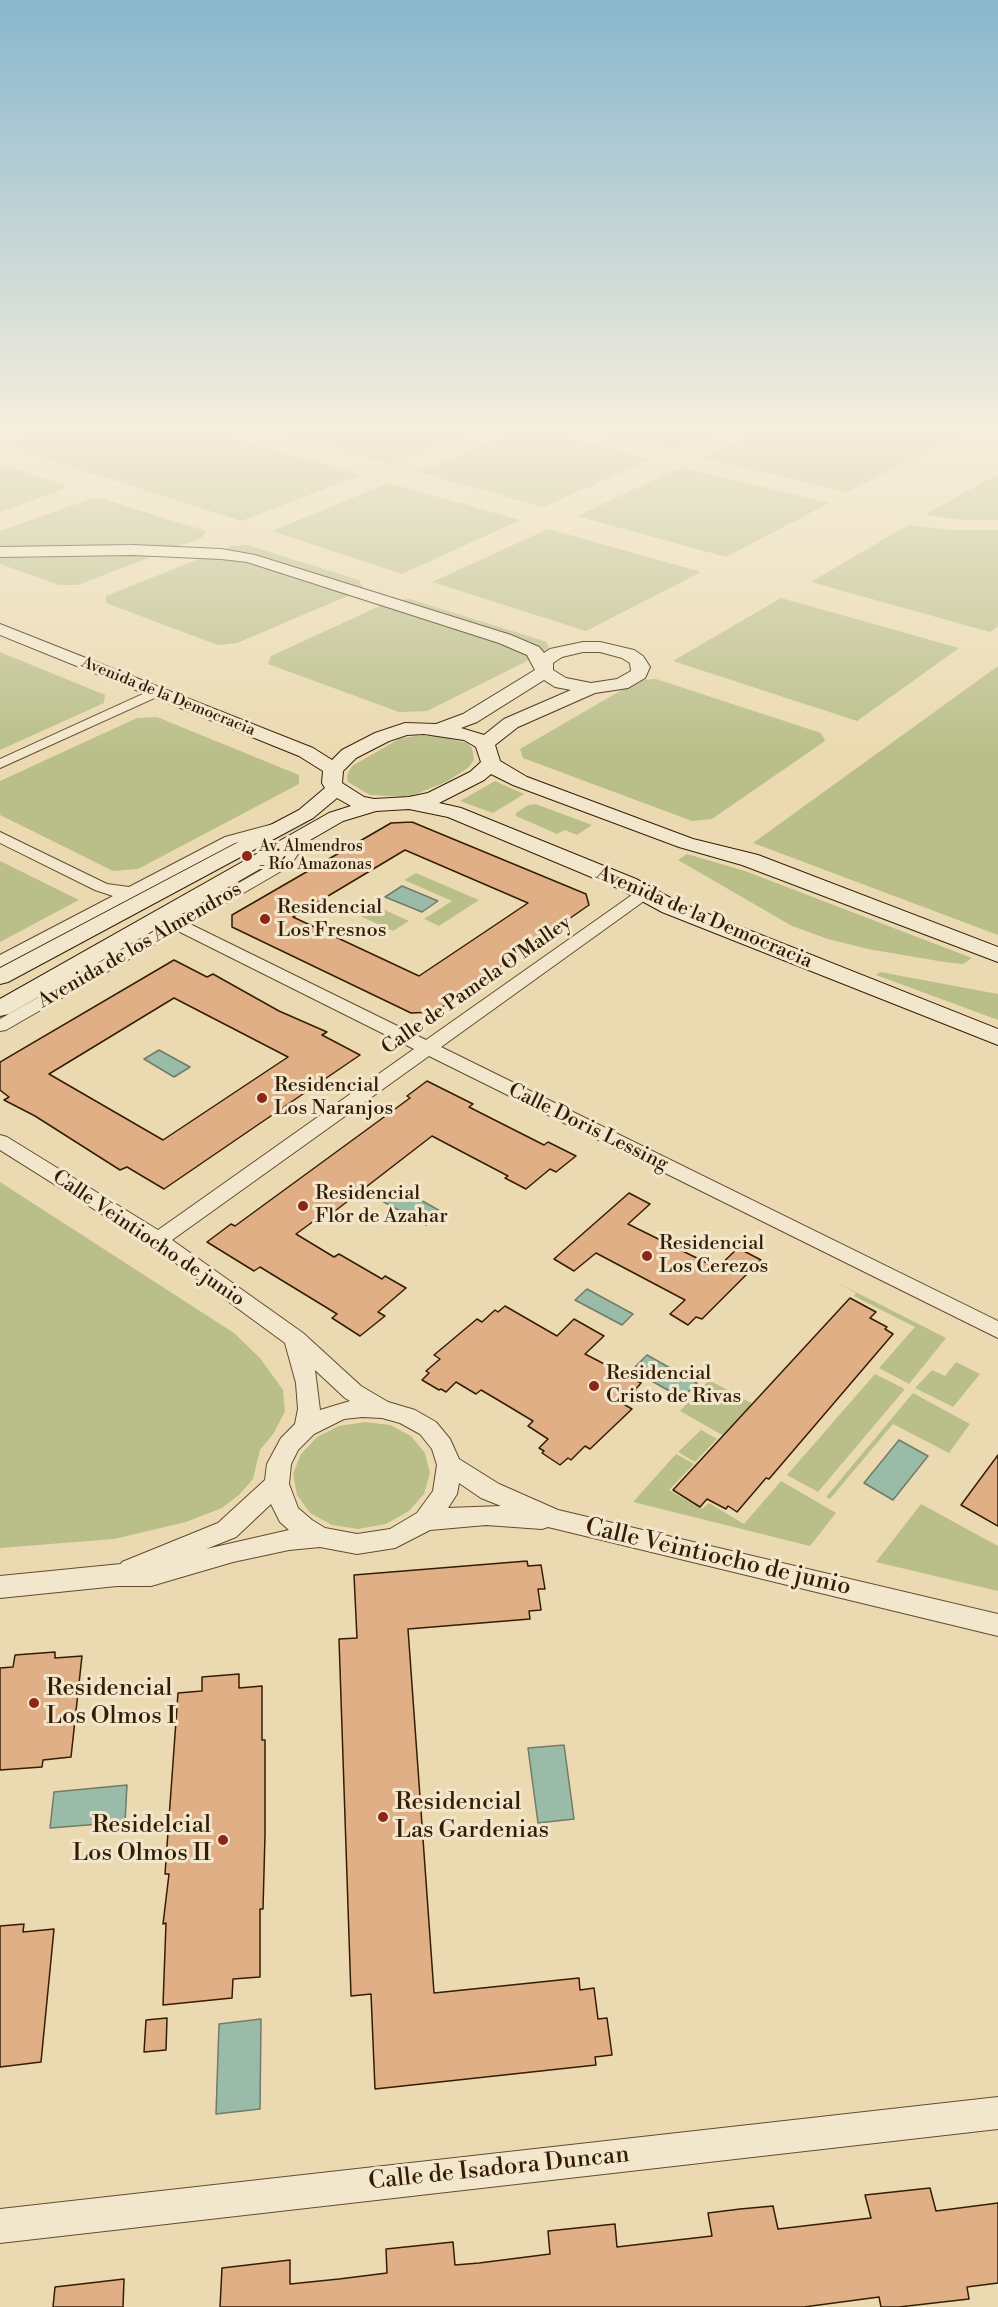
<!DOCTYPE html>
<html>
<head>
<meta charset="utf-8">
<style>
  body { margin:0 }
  canvas { display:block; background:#ebdab1 }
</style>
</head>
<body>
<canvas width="998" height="2307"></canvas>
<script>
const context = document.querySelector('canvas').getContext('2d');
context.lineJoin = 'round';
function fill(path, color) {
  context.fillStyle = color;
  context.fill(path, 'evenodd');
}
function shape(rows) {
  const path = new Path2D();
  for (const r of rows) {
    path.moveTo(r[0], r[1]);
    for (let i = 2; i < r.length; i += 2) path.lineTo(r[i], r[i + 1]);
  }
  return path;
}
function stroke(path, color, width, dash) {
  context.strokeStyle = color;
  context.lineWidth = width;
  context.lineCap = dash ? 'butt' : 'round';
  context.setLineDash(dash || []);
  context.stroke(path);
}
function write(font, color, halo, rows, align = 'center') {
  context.font = font + ' "Libre Bodoni",serif';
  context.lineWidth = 6;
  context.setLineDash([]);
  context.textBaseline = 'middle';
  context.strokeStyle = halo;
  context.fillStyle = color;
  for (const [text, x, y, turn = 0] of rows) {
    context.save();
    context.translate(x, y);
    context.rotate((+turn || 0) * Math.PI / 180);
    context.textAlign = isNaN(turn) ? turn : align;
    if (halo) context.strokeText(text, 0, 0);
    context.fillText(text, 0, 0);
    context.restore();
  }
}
fill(shape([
  [55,429,200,429,361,475,241,521,4,445],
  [265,429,478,429,390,464],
  [524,429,532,429,652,459,543,507,418,472],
  [589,429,722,429,674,450],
  [765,429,970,429,970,430,847,492,702,458],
  [0,464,66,485,64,489,0,512],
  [682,467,829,503,726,557,577,516],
  [998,474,998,520,962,520,925,515],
  [389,483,520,520,402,574,272,531],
  [90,499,103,499,206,531,203,537,78,585,59,585,0,564,0,531],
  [908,525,950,530,998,530,998,626,990,632,811,582],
  [548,529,701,572,586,631,432,582],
  [247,545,359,580,364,589,237,643,218,645,106,603,106,596,231,546],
  [781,598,959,648,857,721,673,661],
  [410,599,547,642,549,650,427,711,399,712,268,664,271,656,393,600],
  [0,652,105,695,104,703,0,750],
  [998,666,998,935,753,843],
  [656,679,821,733,825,741,712,819,692,821,523,758,520,749,639,680],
  [157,717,299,775,299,784,138,869,113,871,0,815,0,781,137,718],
  [415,736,440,736,467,743,472,748,474,760,468,768,446,782,409,797,370,795,348,782,347,775,352,766,399,739],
  [495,781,524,794,493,813,460,801],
  [535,804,541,806,592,825,577,835,565,830,557,834,516,816,516,813,528,805],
  [687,854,745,871,972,958,963,964,944,962,868,949,828,939,792,926,678,860],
  [0,861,79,900,0,942],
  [416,873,479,900,439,926,424,919,452,901,404,880],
  [376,906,409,921,393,931,360,916],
  [880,972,998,994,998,1020,876,975],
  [0,1182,234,1333,260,1358,283,1390,285,1411,274,1433,260,1450,253,1479,239,1495,222,1508,186,1522,114,1539,0,1548],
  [830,1279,946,1338,909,1384,879,1368,915,1327,854,1296,856,1293],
  [956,1362,980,1374,953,1407,915,1388,932,1370,945,1376],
  [875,1374,905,1389,818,1492,787,1475],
  [709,1380,753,1404,724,1436,680,1411],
  [913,1393,970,1424,949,1453,893,1424,830,1499,826,1497],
  [365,1422,390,1425,411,1436,425,1453,430,1473,424,1494,409,1511,386,1524,358,1529,332,1525,310,1513,297,1495,293,1474,301,1454,317,1437,339,1426],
  [701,1430,717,1439,695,1462,678,1452],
  [676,1454,694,1464,669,1490,702,1509,709,1503,744,1524,781,1481,836,1513,810,1546,633,1502],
  [921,1504,998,1546,998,1591,876,1562]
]), '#babf8a');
const water = shape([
  [402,886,438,901,422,912,385,897,402,886],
  [159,1050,190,1067,174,1077,144,1059,159,1050],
  [399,1188,442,1212,426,1225,382,1201,399,1188],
  [587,1289,633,1314,622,1325,575,1300,587,1289],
  [647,1355,697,1383,682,1398,632,1370,647,1355],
  [899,1440,928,1456,893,1500,864,1483,899,1440],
  [564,1745,574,1819,538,1823,528,1748,564,1745],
  [127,1785,125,1822,50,1828,54,1792,127,1785],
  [261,2019,260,2109,216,2114,219,2024,261,2019]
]);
fill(water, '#99bba8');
stroke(water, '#717c67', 1.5);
const building = shape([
  [412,822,586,894,589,905,435,1012,411,1013,232,927,232,915,391,823,412,822],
  [405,850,528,903,419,976,293,917,405,850],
  [174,960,207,977,213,974,279,1011,327,1032,322,1035,360,1055,164,1189,127,1167,120,1170,35,1116,4,1100,9,1097,0,1090,0,1062,174,960],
  [174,998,288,1057,163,1140,49,1074,174,998],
  [427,1081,473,1104,469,1107,544,1145,548,1142,576,1156,556,1172,550,1169,526,1189,505,1178,508,1176,432,1136,335,1211,330,1209,296,1234,334,1257,339,1254,382,1279,385,1276,406,1288,378,1312,385,1316,360,1336,332,1318,337,1314,260,1267,254,1271,207,1242,231,1224,235,1226,410,1098,407,1096,427,1081],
  [629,1193,650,1204,628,1224,717,1268,738,1248,761,1260,702,1319,696,1317,688,1325,670,1314,685,1300,596,1253,574,1271,554,1259,629,1193],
  [850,1298,876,1312,870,1318,887,1327,885,1329,893,1334,769,1479,766,1478,737,1512,728,1506,726,1509,707,1499,700,1507,673,1490,850,1298],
  [505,1306,557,1336,574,1319,604,1336,585,1354,641,1383,635,1390,638,1392,625,1405,632,1409,590,1449,585,1446,571,1460,568,1458,560,1465,542,1453,544,1451,539,1448,548,1439,528,1426,533,1421,498,1400,481,1390,476,1394,456,1382,446,1392,441,1389,439,1390,422,1380,429,1373,426,1371,440,1359,434,1355,477,1319,482,1322,495,1310,498,1312,505,1306],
  [998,1455,998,1526,961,1505,998,1455],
  [527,1561,528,1566,541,1565,545,1589,538,1589,541,1610,529,1611,530,1619,408,1629,434,1993,579,1978,580,1990,594,1988,598,2019,607,2018,612,2055,595,2057,596,2065,375,2089,371,1994,351,1996,339,1639,357,1638,354,1575,527,1561],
  [55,1652,55,1658,82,1656,71,1757,43,1760,42,1767,0,1770,0,1668,13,1667,15,1655,55,1652],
  [239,1674,239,1688,262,1686,262,1740,265,1740,265,1835,263,1909,260,1909,260,1977,233,1979,232,1998,163,2005,166,1923,163,1924,169,1874,165,1874,178,1693,202,1691,202,1677,239,1674],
  [24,1924,23,1932,54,1929,41,2062,0,2067,0,1926,24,1924],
  [167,2018,166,2050,144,2052,146,2020,167,2018],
  [930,2188,936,2211,998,2203,998,2283,967,2287,969,2299,899,2307,881,2307,879,2297,804,2307,220,2307,222,2268,290,2260,290,2284,339,2279,387,2273,386,2249,453,2242,455,2265,479,2263,550,2254,548,2231,615,2224,617,2247,642,2244,712,2236,708,2213,740,2209,773,2206,778,2229,871,2218,865,2195,930,2188],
  [124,2279,123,2307,53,2307,55,2287,124,2279]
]);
fill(building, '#e0af85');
stroke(building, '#351d05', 1.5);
const street = shape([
  [156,688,161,689,163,692,161,695,0,768,0,759,156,688],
  [277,823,285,828,282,831,235,843,0,967,0,955,113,896,95,890,0,843,0,832,107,884,129,887,225,837,277,823],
  [300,834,308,839,290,866,190,924,426,1040,639,890,651,890,653,893,651,896,441,1047,998,1321,998,1338,429,1056,172,1240,303,1333,361,1386,388,1402,415,1410,436,1422,450,1439,459,1459,499,1484,558,1510,998,1614,998,1636,548,1527,542,1529,486,1525,430,1530,395,1548,357,1554,320,1547,289,1550,233,1562,151,1586,117,1586,0,1598,0,1576,121,1564,122,1562,218,1523,265,1480,267,1464,281,1438,295,1424,298,1409,296,1383,285,1343,151,1245,0,1150,0,1135,7,1137,158,1230,414,1049,178,931,6,1030,0,1031,0,1019,279,860,295,836,300,834],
  [315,1370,345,1398,350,1401,320,1410,315,1370],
  [362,1417,382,1418,400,1423,420,1434,432,1449,437,1465,433,1491,417,1513,390,1529,357,1534,325,1528,312,1520,298,1508,289,1484,291,1464,298,1450,314,1434,344,1419,362,1417],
  [459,1483,481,1498,501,1506,448,1508,457,1494,459,1483],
  [271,1504,280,1522,289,1530,206,1549,236,1537,271,1504],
  [998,2097,998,2129,0,2243,0,2209,998,2097]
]);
const secondary = shape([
  [133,545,221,549,255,555,511,635,539,647,544,653,550,649,583,642,600,642,634,650,643,656,650,667,645,678,628,688,595,693,518,727,495,745,500,761,527,777,693,839,758,855,998,947,998,962,742,865,679,847,513,785,491,774,484,780,439,803,461,808,636,879,678,902,998,1029,998,1045,662,912,620,889,448,817,409,809,376,811,343,821,9,1014,0,1016,0,999,329,813,351,806,337,798,313,818,8,982,0,984,0,968,299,810,325,788,322,783,323,771,299,756,0,635,0,624,313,748,332,760,342,750,375,733,405,723,436,724,463,714,535,670,527,655,499,643,247,562,221,559,133,555,0,557,0,547,133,545],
  [583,652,600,652,622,658,630,663,631,671,617,679,591,683,566,678,553,670,553,663,562,657,583,652],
  [544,680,555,687,571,690,504,719,484,735,461,728,477,722,544,680],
  [424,734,464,740,476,747,481,762,470,772,428,793,409,797,374,799,364,797,342,783,343,771,356,758,389,741,407,735,424,734]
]);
stroke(street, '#624c30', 2);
stroke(secondary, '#351d05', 2);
fill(street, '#f2e7cc');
fill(secondary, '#f2e7cc');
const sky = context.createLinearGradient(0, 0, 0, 752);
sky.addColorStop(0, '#88b7ce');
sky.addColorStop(0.57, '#f6eedc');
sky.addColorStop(1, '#f6eedc00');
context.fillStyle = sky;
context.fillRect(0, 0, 998, 752);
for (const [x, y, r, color] of [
  [247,856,6,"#8f2418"],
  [265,919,6,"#8f2418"],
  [262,1098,6,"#8f2418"],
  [303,1206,6,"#8f2418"],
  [647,1256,6,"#8f2418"],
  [594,1386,6,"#8f2418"],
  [34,1703,6,"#8f2418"],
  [383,1817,6,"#8f2418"],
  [223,1840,6,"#8f2418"]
]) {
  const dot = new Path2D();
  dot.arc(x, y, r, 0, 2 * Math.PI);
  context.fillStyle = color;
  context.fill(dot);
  stroke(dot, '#f2e7cc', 2);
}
write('16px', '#351d05', '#f2e7cc', [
  ["Avenida de la Democracia",168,697,22]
]);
write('16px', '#351d05', '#f2e7cc', [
  ["Av. Almendros",259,847],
  ["- Río Amazonas",259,865]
], 'left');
write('20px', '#351d05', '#f2e7cc', [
  ["Residencial",277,908],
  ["Los Fresnos",277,931],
  ["Residencial",274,1086],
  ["Los Naranjos",274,1109],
  ["Residencial",315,1194],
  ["Flor de Azahar",315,1217],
  ["Residencial",659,1244],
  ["Los Cerezos",659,1267],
  ["Residencial",606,1374],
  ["Cristo de Rivas",606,1397]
], 'left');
write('20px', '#351d05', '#f2e7cc', [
  ["Avenida de la Democracia",704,918,23],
  ["Avenida de los Almendros",140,946,-30],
  ["Calle de Pamela O'Malley",477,986,-35],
  ["Calle Doris Lessing",588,1128,26],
  ["Calle Veintiocho de junio",148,1239,34]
]);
write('24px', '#351d05', '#f2e7cc', [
  ["Calle Veintiocho de junio",718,1558,13],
  ["Calle de Isadora Duncan",499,2169,-6]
]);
write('24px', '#351d05', '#f2e7cc', [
  ["Residencial",46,1689],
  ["Los Olmos I",46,1717],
  ["Residencial",395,1803],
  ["Las Gardenias",395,1831],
  ["Residelcial",211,1826,"right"],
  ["Los Olmos II",211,1854,"right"]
], 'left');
</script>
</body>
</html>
